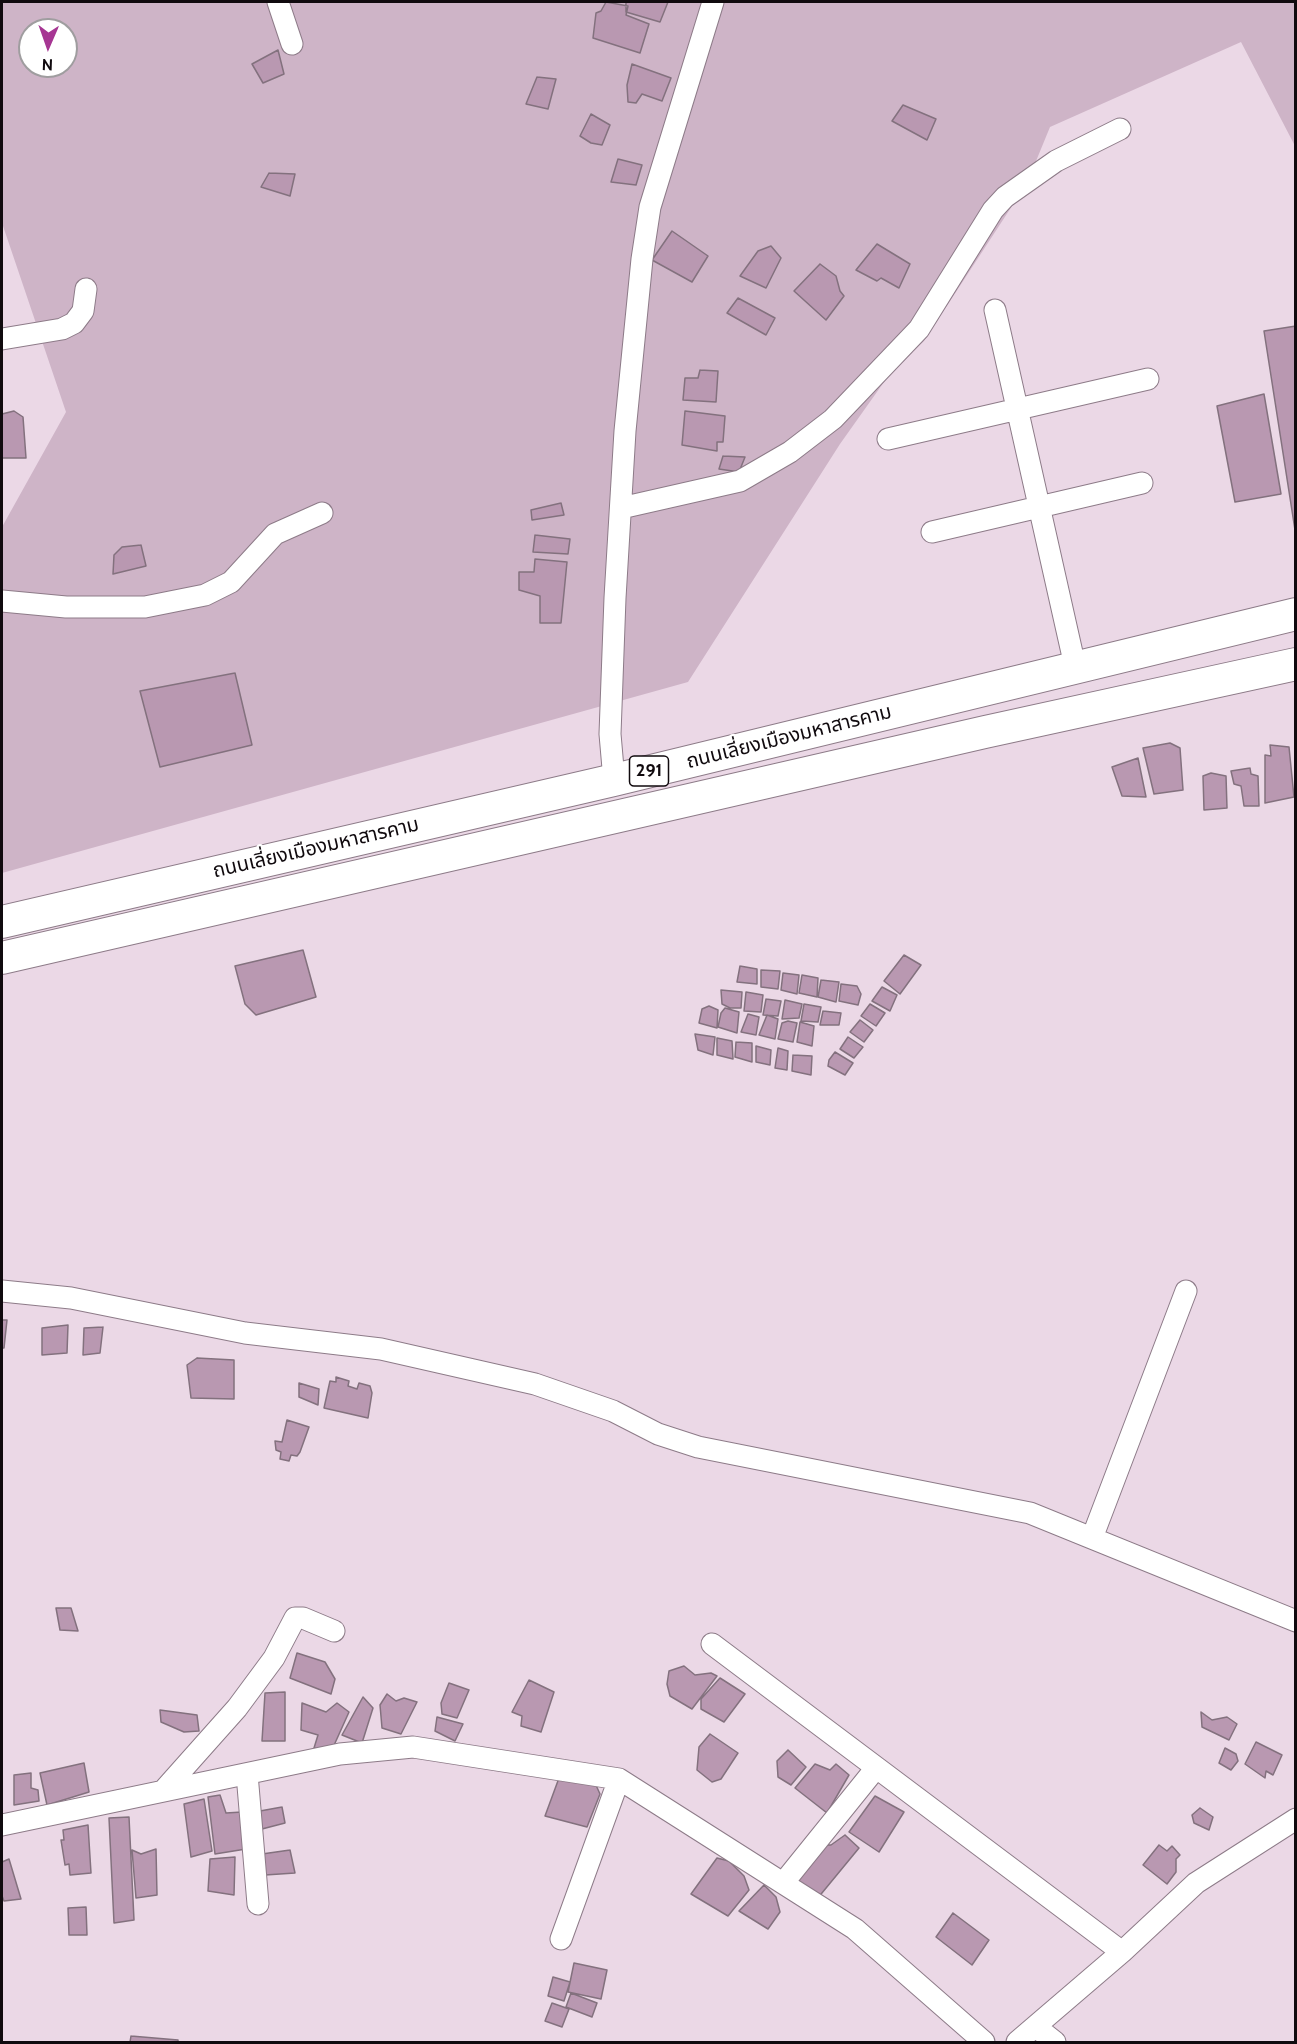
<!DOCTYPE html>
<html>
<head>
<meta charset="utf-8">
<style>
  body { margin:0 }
  #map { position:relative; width:1297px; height:2044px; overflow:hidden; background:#ebd8e6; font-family:Cabin,sans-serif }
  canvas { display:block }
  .frame { position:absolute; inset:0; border:3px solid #100a0e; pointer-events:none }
  .north { position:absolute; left:18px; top:18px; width:60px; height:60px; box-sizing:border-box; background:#fff; border:2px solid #9f9d9f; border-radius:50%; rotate:182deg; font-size:16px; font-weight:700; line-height:24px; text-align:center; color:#100a0e }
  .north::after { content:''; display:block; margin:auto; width:21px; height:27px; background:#a63693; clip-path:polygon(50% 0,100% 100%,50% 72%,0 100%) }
</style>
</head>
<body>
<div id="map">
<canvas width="1297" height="2044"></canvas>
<div class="frame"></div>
<div class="north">N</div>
</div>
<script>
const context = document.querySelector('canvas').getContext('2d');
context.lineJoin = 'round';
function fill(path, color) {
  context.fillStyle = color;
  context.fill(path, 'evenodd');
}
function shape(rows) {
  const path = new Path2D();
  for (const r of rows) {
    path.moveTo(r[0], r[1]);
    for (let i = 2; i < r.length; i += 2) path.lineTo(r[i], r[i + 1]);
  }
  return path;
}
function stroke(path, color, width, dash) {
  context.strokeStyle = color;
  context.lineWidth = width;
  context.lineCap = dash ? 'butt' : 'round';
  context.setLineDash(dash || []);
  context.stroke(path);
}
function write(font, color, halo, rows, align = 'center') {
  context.font = font + ' Cabin,"Noto Sans Thai",sans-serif';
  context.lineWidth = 4.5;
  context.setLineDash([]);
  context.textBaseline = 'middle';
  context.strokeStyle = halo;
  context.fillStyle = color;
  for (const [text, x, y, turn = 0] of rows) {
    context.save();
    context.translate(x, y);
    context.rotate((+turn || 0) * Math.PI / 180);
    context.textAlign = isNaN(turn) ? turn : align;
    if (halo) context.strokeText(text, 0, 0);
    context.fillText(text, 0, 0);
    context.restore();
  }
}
fill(shape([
  [2,2,1295,2,1295,146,1241,42,1050,127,1027,183,924,341,889,375,840,444,688,682,2,873,2,527,66,412,2,223],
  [30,30,66,30,66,66,30,66]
]), '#ceb4c7');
const building = shape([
  [606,2,628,6,626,15,649,24,640,53,593,38,596,13,601,11,606,2],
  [626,2,668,2,660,22,626,12,626,2],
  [278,50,284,74,263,83,252,64,278,50],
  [632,64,671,78,662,101,642,94,636,103,628,102,627,85,632,64],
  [537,77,556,79,548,109,526,104,537,77],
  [903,105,936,119,927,140,892,121,903,105],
  [591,114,610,125,602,145,591,143,580,136,591,114],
  [618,159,642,165,636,185,611,182,618,159],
  [269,173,295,174,290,196,261,187,269,173],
  [672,231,708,256,692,282,652,260,672,231],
  [877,244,910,264,899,288,881,278,877,281,856,270,877,244],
  [771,246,781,258,766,288,740,276,758,251,771,246],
  [820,264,836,276,840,291,844,296,826,320,794,291,820,264],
  [738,298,775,318,766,335,727,313,738,298],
  [1296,326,1296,530,1295,530,1264,331,1296,326],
  [700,370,718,371,716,402,683,400,685,378,698,378,700,370],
  [1264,394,1281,494,1235,502,1217,406,1264,394],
  [14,411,23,417,26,458,2,458,2,414,14,411],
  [685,411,725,416,723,442,717,442,717,451,682,445,685,411],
  [723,456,745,457,739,472,719,469,723,456],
  [561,503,564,515,532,520,531,510,561,503],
  [535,535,570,539,568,554,533,552,535,535],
  [141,545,146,566,113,574,114,555,122,547,141,545],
  [535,559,567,562,561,623,540,623,540,596,519,590,519,572,534,572,535,559],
  [235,673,252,745,160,767,140,691,235,673],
  [1170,743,1180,748,1183,790,1154,794,1143,748,1170,743],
  [1270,745,1289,747,1294,797,1265,803,1265,755,1271,756,1270,745],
  [1138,758,1146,797,1122,796,1112,767,1138,758],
  [1250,768,1251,774,1258,776,1259,806,1244,806,1241,786,1234,784,1231,771,1250,768],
  [1211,773,1226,776,1227,808,1204,810,1203,776,1211,773],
  [303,950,316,997,256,1015,245,1004,235,966,303,950],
  [904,955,921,965,900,994,884,981,904,955],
  [740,966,757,969,757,984,737,982,740,966],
  [761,970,780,971,778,989,761,987,761,970],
  [783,973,799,975,797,994,781,990,783,973],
  [802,975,818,978,817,997,799,993,802,975],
  [821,980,839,982,836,1002,818,997,821,980],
  [841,984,857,986,861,994,858,1005,839,1001,841,984],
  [882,987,897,995,890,1011,872,1001,882,987],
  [721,990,742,992,741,1008,730,1008,722,1004,721,990],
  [746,992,763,995,761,1012,744,1011,746,992],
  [766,999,781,1001,778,1016,763,1015,766,999],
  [785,1000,802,1004,799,1018,782,1019,785,1000],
  [804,1004,821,1007,818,1022,801,1021,804,1004],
  [870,1004,885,1013,876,1026,861,1016,870,1004],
  [709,1006,718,1010,717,1028,699,1023,702,1009,709,1006],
  [725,1008,739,1012,737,1033,718,1027,721,1013,725,1008],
  [823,1011,841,1013,839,1025,820,1025,823,1011],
  [748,1014,759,1017,756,1035,741,1032,748,1014],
  [767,1015,778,1019,775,1039,759,1035,767,1015],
  [860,1020,873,1030,864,1042,850,1032,860,1020],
  [788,1021,797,1023,793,1042,778,1039,782,1023,788,1021],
  [800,1022,814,1026,812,1046,797,1042,800,1022],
  [695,1034,715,1037,713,1055,698,1050,695,1034],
  [848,1037,863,1047,854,1058,840,1049,848,1037],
  [717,1038,732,1041,733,1059,717,1055,717,1038],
  [736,1042,752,1043,752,1062,735,1057,736,1042],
  [756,1046,771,1050,770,1065,756,1062,756,1046],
  [778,1048,788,1051,787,1070,775,1068,778,1048],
  [835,1052,853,1063,845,1075,828,1066,829,1060,835,1052],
  [793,1055,812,1056,811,1075,792,1071,793,1055],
  [2,1320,7,1320,4,1348,2,1348,2,1320],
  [68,1325,67,1353,42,1355,42,1328,68,1325],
  [103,1327,100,1353,83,1355,84,1328,103,1327],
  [197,1358,234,1360,234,1399,191,1398,187,1365,197,1358],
  [336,1377,349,1381,348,1386,357,1389,359,1383,370,1386,372,1393,368,1418,324,1408,330,1381,336,1382,336,1377],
  [299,1383,319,1389,318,1405,299,1397,299,1383],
  [287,1420,309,1427,300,1452,297,1456,291,1455,289,1461,280,1459,281,1452,276,1450,275,1441,282,1442,287,1420],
  [56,1608,71,1608,78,1631,60,1630,56,1608],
  [297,1653,325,1662,335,1679,331,1694,290,1678,297,1653],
  [684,1666,695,1675,711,1673,717,1676,692,1709,670,1696,667,1684,669,1671,684,1666],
  [720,1678,745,1694,724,1722,701,1709,701,1699,720,1678],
  [529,1680,554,1692,541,1732,521,1726,522,1716,512,1712,529,1680],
  [449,1683,469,1690,457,1718,442,1714,441,1703,449,1683],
  [285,1692,285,1741,262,1741,265,1693,285,1692],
  [387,1694,396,1701,404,1698,417,1702,401,1734,382,1728,380,1705,387,1694],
  [363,1697,373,1708,362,1743,342,1735,363,1697],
  [302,1703,326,1712,337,1703,349,1712,331,1752,314,1748,318,1735,301,1730,302,1703],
  [160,1710,197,1715,199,1731,184,1732,161,1722,160,1710],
  [1201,1712,1212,1720,1227,1717,1237,1724,1229,1740,1202,1727,1201,1712],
  [437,1717,463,1724,455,1741,435,1731,437,1717],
  [710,1734,738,1753,721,1779,712,1782,697,1770,699,1747,710,1734],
  [1256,1742,1282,1755,1273,1775,1266,1771,1265,1778,1245,1764,1256,1742],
  [1225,1748,1236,1754,1238,1761,1231,1770,1219,1763,1225,1748],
  [788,1750,806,1767,791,1785,778,1777,777,1761,788,1750],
  [84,1763,89,1792,47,1805,40,1773,84,1763],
  [815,1764,830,1770,836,1764,849,1775,827,1813,795,1788,815,1764],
  [31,1773,31,1788,38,1790,39,1801,14,1805,14,1775,31,1773],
  [559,1778,595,1783,600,1794,587,1827,545,1816,559,1778],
  [220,1795,226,1813,242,1812,246,1849,215,1854,208,1797,220,1795],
  [875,1796,904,1812,879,1852,849,1832,875,1796],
  [204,1799,212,1851,191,1857,184,1804,204,1799],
  [282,1807,285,1823,262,1829,260,1811,282,1807],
  [1200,1808,1213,1817,1209,1830,1194,1823,1192,1815,1200,1808],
  [129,1817,134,1920,114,1923,109,1818,129,1817],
  [88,1825,91,1873,70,1875,69,1864,65,1865,61,1840,64,1840,63,1830,88,1825],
  [845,1835,859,1848,817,1899,795,1885,823,1845,831,1845,845,1835],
  [1159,1845,1167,1851,1172,1846,1180,1855,1176,1859,1176,1872,1167,1884,1143,1865,1159,1845],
  [156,1849,157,1895,136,1898,132,1850,141,1854,156,1849],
  [290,1850,295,1873,265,1875,262,1854,290,1850],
  [235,1857,234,1895,208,1891,210,1859,235,1857],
  [717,1858,729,1861,744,1876,749,1890,728,1916,691,1894,717,1858],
  [9,1859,21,1899,4,1901,2,1896,2,1862,9,1859],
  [764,1885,776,1897,780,1912,768,1929,739,1911,764,1885],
  [86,1907,87,1935,69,1935,68,1908,86,1907],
  [953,1913,989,1940,972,1965,936,1937,953,1913],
  [574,1963,607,1970,601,1999,568,1992,574,1963],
  [553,1977,570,1982,564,2001,548,1996,553,1977],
  [571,1993,597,2003,592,2017,566,2007,571,1993],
  [552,2003,569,2009,562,2027,545,2021,552,2003],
  [131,2036,178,2040,178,2042,130,2042,131,2036]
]);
fill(building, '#b998b1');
stroke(building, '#83717e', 1.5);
const minor = shape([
  [278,2,292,44],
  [995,310,1075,666],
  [2,339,62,329,74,323,83,311,86,289],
  [888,439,1148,379],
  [621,508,740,481,790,452,833,419,919,329,993,210,1005,197,1056,161,1120,129],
  [932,532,1142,483],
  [2,601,66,607,145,607,205,595,231,582,275,534,322,513],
  [614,780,610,734,615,598,625,431,642,259,650,207,713,2],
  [2,1291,71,1298,245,1333,381,1349,535,1384,613,1411,658,1434,698,1447,1030,1513,1296,1621],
  [1092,1538,1186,1291],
  [712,1644,1122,1952],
  [247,1774,258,1904],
  [164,1790,237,1708,274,1658,295,1618,303,1618,334,1631],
  [2,1825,340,1754,413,1747,619,1779,855,1929,984,2042],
  [784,1882,876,1768],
  [561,1939,619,1779],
  [1036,2027,1055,2042],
  [1017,2042,1122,1952,1196,1883,1296,1819]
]);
const highway = shape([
  [2,922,614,780,1296,614],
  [2,958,985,732,1296,664]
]);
stroke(minor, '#8d7b88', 23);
stroke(highway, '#8d7b88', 34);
stroke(minor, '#fff', 21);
stroke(highway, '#fff', 32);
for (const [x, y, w] of [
  [649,771,39]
]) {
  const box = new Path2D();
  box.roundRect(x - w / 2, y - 15, w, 30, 4.5);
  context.fillStyle = '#fff';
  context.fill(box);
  stroke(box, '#100a0e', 1.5);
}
write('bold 18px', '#100a0e', null, [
  ["291",649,771]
]);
write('20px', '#100a0e', '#fff', [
  ["ถนนเลี่ยงเมืองมหาสารคาม",789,737,-14],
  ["ถนนเลี่ยงเมืองมหาสารคาม",316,848,-13]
]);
</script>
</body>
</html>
